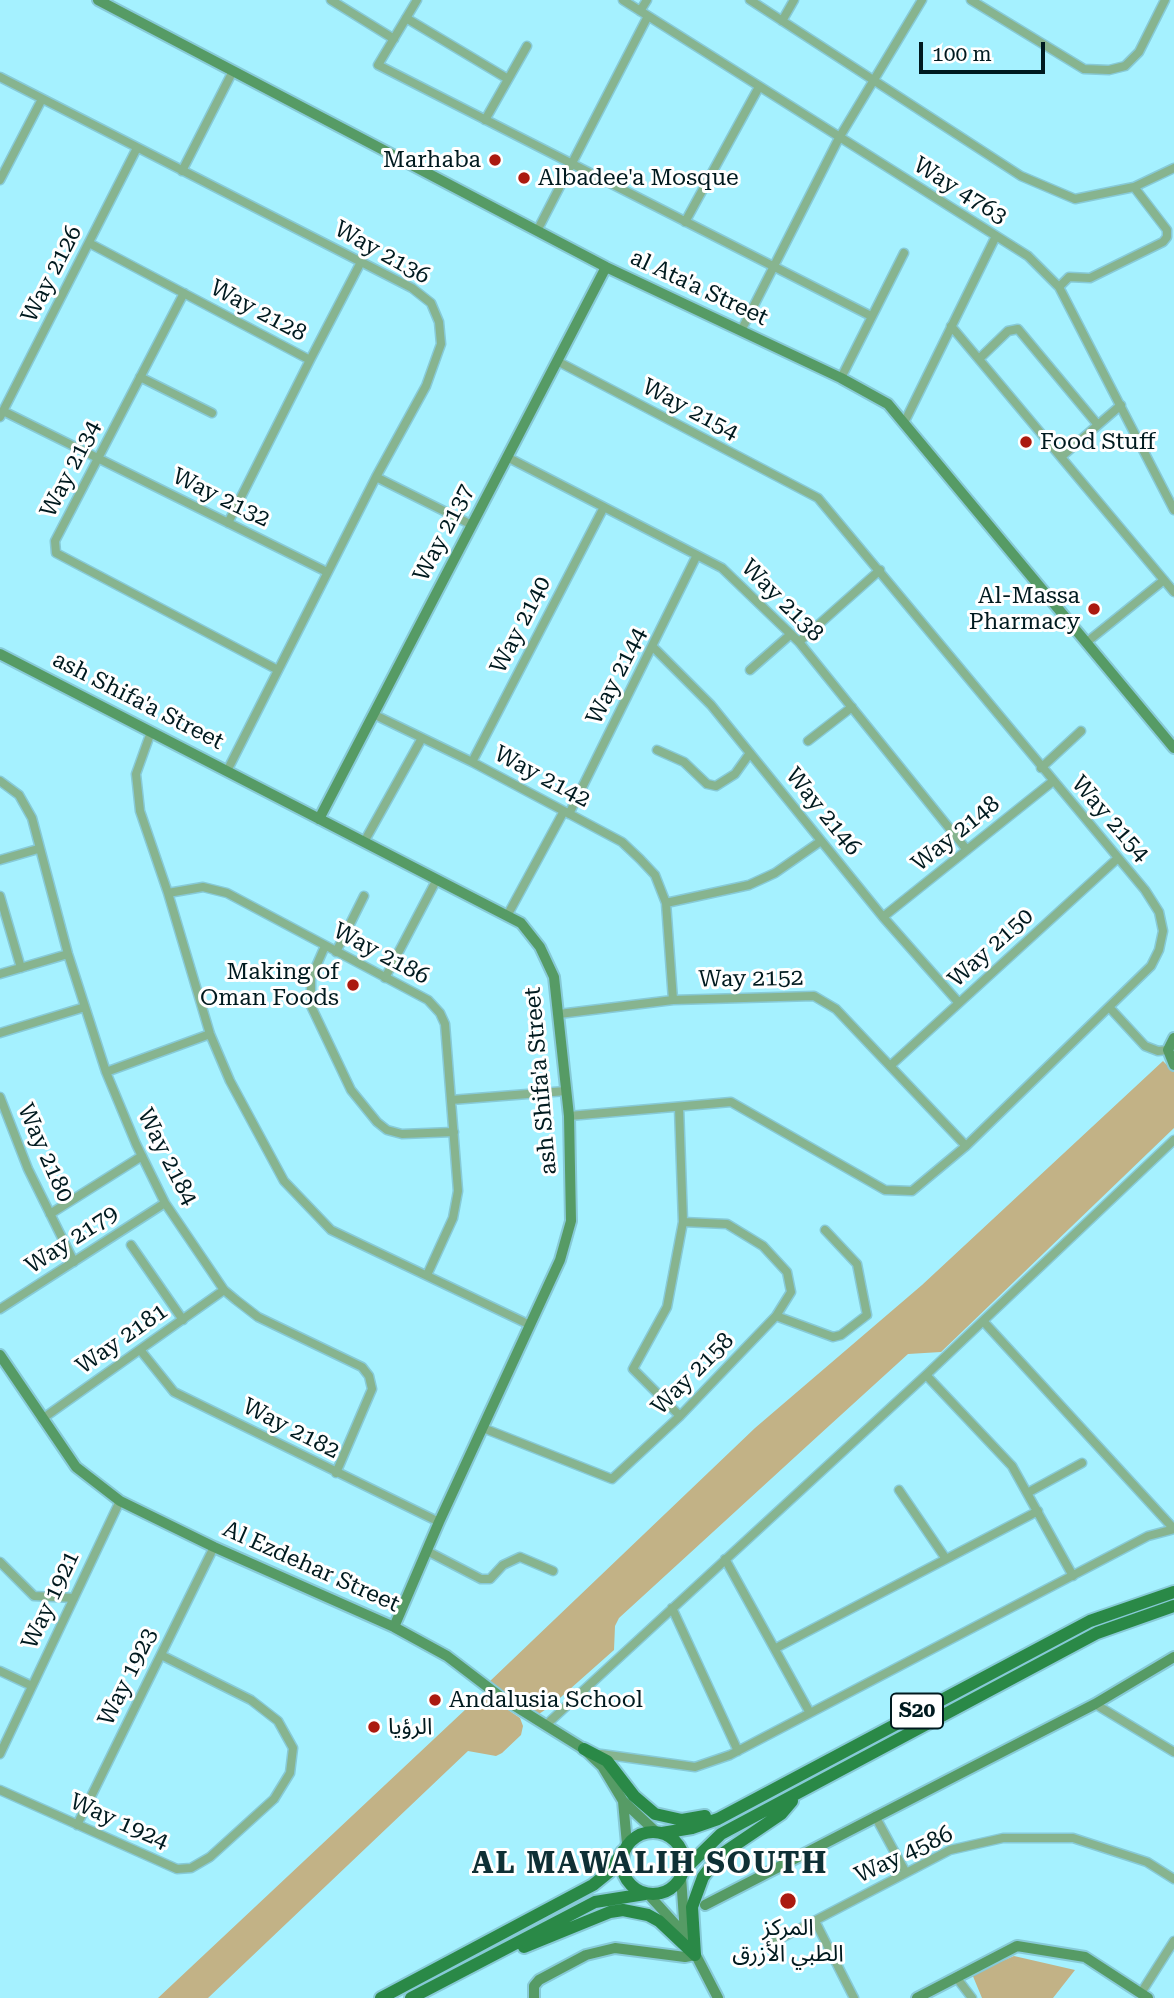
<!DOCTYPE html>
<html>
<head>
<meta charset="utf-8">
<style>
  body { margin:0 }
  #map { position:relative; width:1174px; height:1998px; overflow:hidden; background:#a5f1ff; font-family:"Roboto Serif",serif }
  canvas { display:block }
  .scale { position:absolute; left:919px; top:42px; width:126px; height:32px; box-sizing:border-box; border:4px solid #001a1f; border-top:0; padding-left:9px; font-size:21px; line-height:24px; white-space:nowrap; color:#001a1f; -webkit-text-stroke:5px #fff; paint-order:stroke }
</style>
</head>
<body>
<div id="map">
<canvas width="1174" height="1998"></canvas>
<div class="scale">100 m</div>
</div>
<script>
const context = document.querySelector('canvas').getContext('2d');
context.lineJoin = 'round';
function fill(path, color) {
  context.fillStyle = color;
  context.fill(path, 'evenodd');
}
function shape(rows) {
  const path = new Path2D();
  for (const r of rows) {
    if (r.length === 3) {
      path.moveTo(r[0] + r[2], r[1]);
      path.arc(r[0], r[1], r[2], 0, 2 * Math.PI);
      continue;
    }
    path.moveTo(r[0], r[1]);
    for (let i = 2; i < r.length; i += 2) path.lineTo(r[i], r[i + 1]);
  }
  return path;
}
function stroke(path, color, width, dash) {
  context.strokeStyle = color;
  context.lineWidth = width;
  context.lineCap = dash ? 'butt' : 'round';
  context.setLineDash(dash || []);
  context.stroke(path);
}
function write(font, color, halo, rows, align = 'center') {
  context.font = font + ' "Roboto Serif","Noto Sans Arabic",serif';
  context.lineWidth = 6;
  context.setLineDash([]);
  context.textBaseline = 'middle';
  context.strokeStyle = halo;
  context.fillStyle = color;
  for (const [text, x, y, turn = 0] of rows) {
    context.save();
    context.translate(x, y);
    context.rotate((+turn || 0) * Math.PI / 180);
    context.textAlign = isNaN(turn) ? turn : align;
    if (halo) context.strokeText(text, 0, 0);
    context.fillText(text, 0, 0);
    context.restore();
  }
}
fill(shape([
  [1163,1061,1174,1072,1174,1128,941,1352,908,1354,819,1435,619,1618,615,1626,614,1650,552,1705,539,1714,488,1683,755,1428,922,1285],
  [483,1693,520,1718,523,1726,521,1735,502,1753,496,1756,468,1751,208,1998,158,1998],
  [1014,1956,1075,1970,1053,1998,982,1998,972,1974]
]), '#c2b286');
const street = shape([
  [331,0,394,39],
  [417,0,378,65,871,316],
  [623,0,1028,256,1059,287,1174,510],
  [750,0,1021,176,1075,199,1134,187,1174,168],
  [971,0,1084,69,1109,70,1125,66,1139,52,1165,0],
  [640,11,647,0],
  [406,18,508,79],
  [782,21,794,0],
  [0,77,412,288,431,303,439,322,441,344,426,386,376,477,227,771],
  [485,120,527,46],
  [182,171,233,71],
  [0,180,42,99],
  [685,222,759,87],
  [537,231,648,16],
  [89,243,310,360,361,262],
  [1059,287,1069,277,1090,278,1163,242,1167,237,1167,230,1134,187],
  [184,293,55,541,56,553,278,670],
  [951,326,1174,592],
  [741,331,839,138,922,0],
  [979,359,1008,331,1018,329,1098,425],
  [557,361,818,498,1145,890,1159,912,1163,931,1159,950,1151,966,966,1146,912,1191,885,1190,731,1102,569,1116],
  [140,377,212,413],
  [841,378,904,253],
  [3,411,327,572],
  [0,417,137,148],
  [904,423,996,236],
  [507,457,722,568,799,642,967,850],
  [1061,457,1121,405],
  [376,477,472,525],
  [228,523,310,360],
  [799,642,880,570],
  [1087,642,1164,580],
  [653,647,711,705,883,917,959,1003],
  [750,670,791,634],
  [373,714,472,762,622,842,640,859,655,875,666,903,673,1000],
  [151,732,136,774,140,811,168,893,210,1034,230,1081,284,1181,331,1230,530,1325],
  [808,741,852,707],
  [657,750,684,762,707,784,716,786,735,774,750,753],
  [472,762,604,507],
  [1041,768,1081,731],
  [0,781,19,795,32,818,68,954,106,1072,136,1144,165,1203,224,1290,236,1300,258,1317,362,1367,369,1376,372,1389,336,1473],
  [569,814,697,555],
  [364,842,422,738],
  [0,860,38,849],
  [168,893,203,887,227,893,428,1000,440,1013,445,1024,458,1191,453,1218,427,1275],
  [0,896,21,968],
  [666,903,749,885,775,873,821,841],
  [507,916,564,811],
  [883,917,1052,782],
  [325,946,311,978,311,1006,351,1090,377,1122,387,1130,402,1134,454,1132],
  [336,952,364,896],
  [0,974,68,954],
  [385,978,437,879],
  [1109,1007,1145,1046,1158,1051,1168,1050],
  [559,1014,673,1000,814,996,836,1009,966,1146],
  [0,1033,85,1007],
  [890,1066,1118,858],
  [106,1072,210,1034],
  [0,1097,28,1169,74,1262],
  [451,1100,566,1091],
  [679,1107,683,1222,667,1307,633,1369,680,1416],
  [50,1214,142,1156],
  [131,1245,183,1320],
  [0,1309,165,1203],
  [776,1316,833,1337,841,1335,867,1315,857,1264,825,1230],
  [983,1321,1174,1529],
  [141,1351,174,1392,439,1522],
  [926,1375,1012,1466,1073,1576],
  [42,1419,224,1290],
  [483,1428,612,1479,680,1416,776,1316,791,1292,787,1272,763,1246,727,1224,683,1222],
  [899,1490,946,1559],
  [1029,1492,1082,1463],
  [427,1551,481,1579,490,1579,503,1565,520,1557,553,1571],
  [725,1559,810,1713],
  [0,1562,34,1596,74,1598],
  [672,1608,738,1751],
  [776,1648,1038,1511],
  [0,1671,32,1686],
  [1095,1704,1174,1752],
  [547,1724,926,1375,1174,1140],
  [0,1754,120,1501],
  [601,1754,695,1767,730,1755,1148,1536,1174,1529],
  [0,1790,177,1869,191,1868,210,1857,274,1799,290,1773,293,1748,278,1721,251,1700,161,1655],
  [875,1816,906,1873],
  [77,1825,214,1547],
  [815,1921,854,1998],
  [774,1942,950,1850,1003,1838,1073,1838,1147,1862,1174,1879],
  [956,1977,972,1998],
  [1141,1993,1174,1941]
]);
const secondary = shape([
  [98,0,606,267,841,378,888,404,1174,748],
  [0,654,521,923,540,947,554,977,569,1116,571,1221,560,1260,439,1522,394,1627],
  [319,819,606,267],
  [1174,1038,1168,1050,1174,1065],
  [0,1355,76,1467,120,1501,214,1547,394,1627,447,1656,502,1698,584,1749,602,1766,623,1801,655,1831],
  [623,1801,627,1844],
  [681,1877,685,1933],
  [648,1894,686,1936,718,1998],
  [705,1905,1095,1704,1174,1657],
  [534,1998,534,1986,539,1980,586,1955,615,1948,685,1957,695,1955],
  [917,1998,1017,1946,1085,1957,1148,1998]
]);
const primary = shape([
  [584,1749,607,1761,634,1796,655,1814,682,1820,705,1816],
  [653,1863,31],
  [662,1833,692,1828,718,1819,1090,1621,1174,1592],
  [683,1871,721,1834,1097,1633,1174,1606],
  [524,1947,610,1912,623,1910,648,1915,659,1921,695,1955],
  [695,1955,692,1907,703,1877,719,1856,781,1814,792,1801],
  [381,1998,593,1885,609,1872,623,1851],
  [411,1998,595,1902,645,1894]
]);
stroke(street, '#87cad7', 11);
stroke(secondary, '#87cad7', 14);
stroke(primary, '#87cad7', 16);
stroke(street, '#87b48f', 8);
stroke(secondary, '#569b65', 10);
stroke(primary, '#2a8947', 12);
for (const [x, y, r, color] of [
  [495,160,7,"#ab1a10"],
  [524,178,7,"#ab1a10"],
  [1026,442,7,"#ab1a10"],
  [1094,609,7,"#ab1a10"],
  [353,985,7,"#ab1a10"],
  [435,1700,7,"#ab1a10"],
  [374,1727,7,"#ab1a10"],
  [788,1901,9,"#ab1a10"]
]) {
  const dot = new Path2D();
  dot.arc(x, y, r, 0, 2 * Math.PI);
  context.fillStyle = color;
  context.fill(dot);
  stroke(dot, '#fff', 2.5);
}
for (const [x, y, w] of [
  [917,1711,52]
]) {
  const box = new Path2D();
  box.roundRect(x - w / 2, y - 17.5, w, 35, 5);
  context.fillStyle = '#fff';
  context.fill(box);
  stroke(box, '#001a1f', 2);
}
write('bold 21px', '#001a1f', null, [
  ["S20",917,1711]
]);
write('23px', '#001a1f', '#fff', [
  ["Marhaba",481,160,"right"],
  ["Albadee'a Mosque",538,178],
  ["Food Stuff",1040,442],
  ["Al-Massa",1080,596,"right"],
  ["Pharmacy",1080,622,"right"],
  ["Making of",339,972,"right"],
  ["Oman Foods",339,998,"right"],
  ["Andalusia School",449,1700],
  ["الرؤيا",388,1727],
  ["المركز",788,1928,"center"],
  ["الطبي الأزرق",788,1954,"center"]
], 'left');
write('23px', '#001a1f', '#fff', [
  ["Way 4763",960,191,32],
  ["Way 2136",382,253,29],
  ["Way 2126",52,274,-63],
  ["al Ata'a Street",699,288,25],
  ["Way 2128",258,311,28],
  ["Way 2154",690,410,28],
  ["Way 2134",71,469,-63],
  ["Way 2132",221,498,26],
  ["Way 2137",444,533,-63],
  ["Way 2138",782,601,45],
  ["Way 2140",521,625,-63],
  ["Way 2144",617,676,-63],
  ["ash Shifa'a Street",138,701,27],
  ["Way 2142",542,777,28],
  ["Way 2146",823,812,51],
  ["Way 2154",1110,819,49],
  ["Way 2148",956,834,-39],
  ["Way 2150",991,948,-42],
  ["Way 2186",381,954,28],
  ["Way 2152",751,979,-1],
  ["ash Shifa'a Street",541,1081,-95],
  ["Way 2180",45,1153,66],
  ["Way 2184",167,1157,63],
  ["Way 2179",72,1240,-33],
  ["Way 2181",122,1339,-35],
  ["Way 2158",693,1374,-45],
  ["Way 2182",291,1429,27],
  ["Al Ezdehar Street",311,1567,24],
  ["Way 1921",51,1600,-65],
  ["Way 1923",128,1677,-64],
  ["Way 1924",119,1822,24],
  ["Way 4586",904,1855,-25]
]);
context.letterSpacing = '2px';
write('bold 30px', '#0f3035', '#fff', [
  ["AL MAWALIH SOUTH",650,1864]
]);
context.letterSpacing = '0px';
</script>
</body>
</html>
